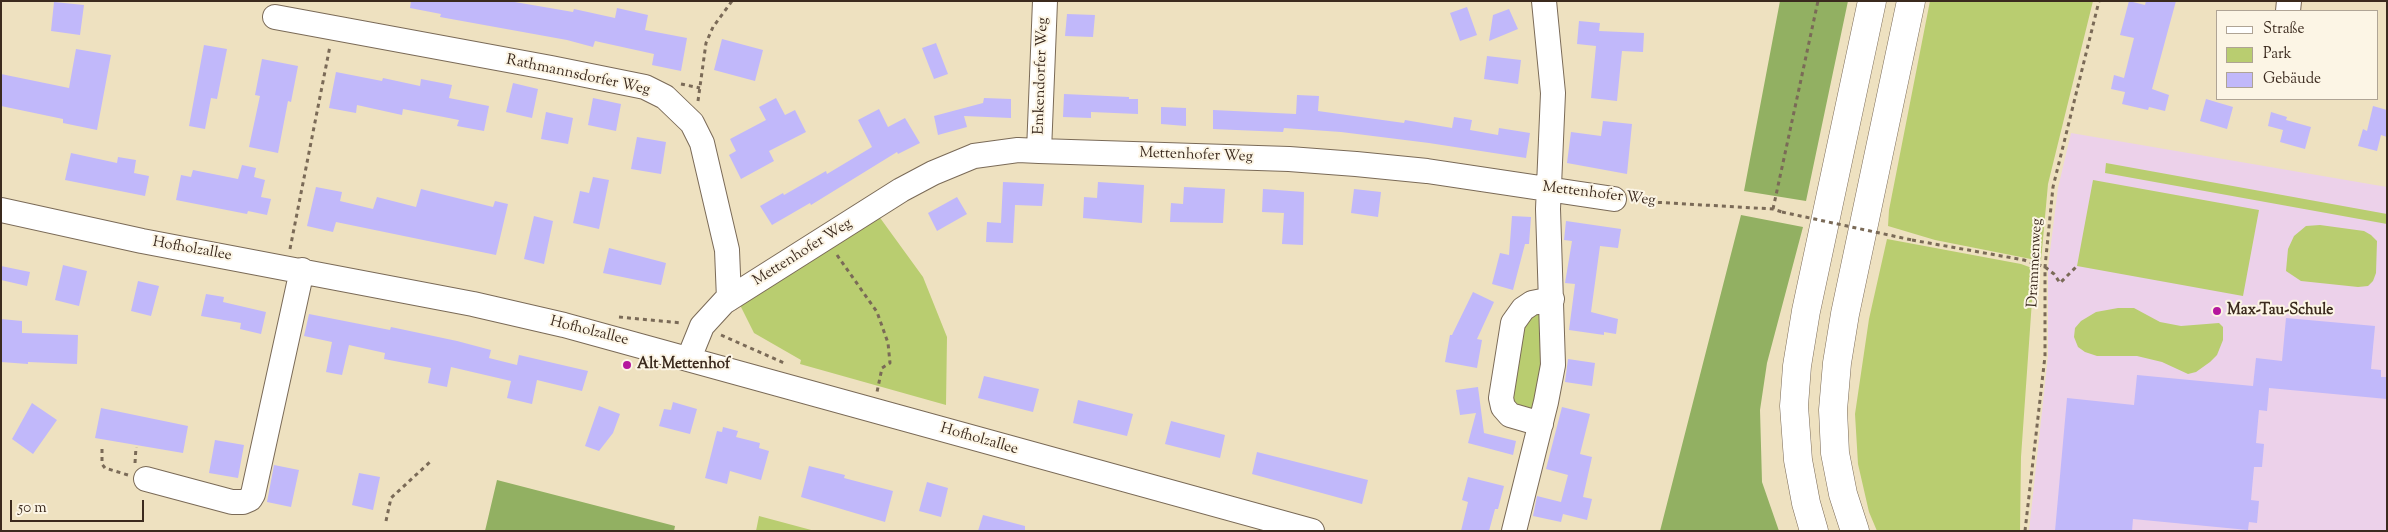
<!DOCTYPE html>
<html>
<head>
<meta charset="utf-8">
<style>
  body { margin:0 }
  #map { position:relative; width:2388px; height:532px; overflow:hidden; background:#eee1c0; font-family:"Sorts Mill Goudy",serif }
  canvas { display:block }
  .frame { position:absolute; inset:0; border:2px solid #3b2a1e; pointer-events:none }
  .legend { position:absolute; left:2216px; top:10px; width:162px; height:90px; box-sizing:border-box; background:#fcf5e5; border:1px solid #afa495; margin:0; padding:6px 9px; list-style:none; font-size:15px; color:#3b2a1e }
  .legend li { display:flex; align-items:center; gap:10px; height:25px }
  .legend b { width:25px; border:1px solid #afa495 }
  .scale { position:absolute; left:10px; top:500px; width:134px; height:22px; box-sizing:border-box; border:2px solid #3b2a1e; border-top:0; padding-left:6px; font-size:15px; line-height:18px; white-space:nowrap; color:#3b2a1e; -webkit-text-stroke:4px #fcf5e5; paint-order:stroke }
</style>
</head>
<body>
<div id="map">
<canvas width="2388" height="532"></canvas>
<div class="frame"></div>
<ul class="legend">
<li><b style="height:6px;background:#fff"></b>Straße</li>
<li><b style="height:14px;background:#b9cd70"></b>Park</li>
<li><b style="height:14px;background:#c1b8fa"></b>Gebäude</li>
</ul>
<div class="scale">50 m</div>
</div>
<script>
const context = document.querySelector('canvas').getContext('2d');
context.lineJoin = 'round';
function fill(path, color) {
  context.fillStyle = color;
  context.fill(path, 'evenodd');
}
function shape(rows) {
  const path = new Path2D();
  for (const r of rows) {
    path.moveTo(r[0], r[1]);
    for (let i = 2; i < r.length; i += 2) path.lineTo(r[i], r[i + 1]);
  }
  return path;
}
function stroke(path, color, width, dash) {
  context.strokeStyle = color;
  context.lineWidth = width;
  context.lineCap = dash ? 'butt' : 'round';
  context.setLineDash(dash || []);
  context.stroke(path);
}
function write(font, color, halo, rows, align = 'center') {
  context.font = font + ' "Sorts Mill Goudy",serif';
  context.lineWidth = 4;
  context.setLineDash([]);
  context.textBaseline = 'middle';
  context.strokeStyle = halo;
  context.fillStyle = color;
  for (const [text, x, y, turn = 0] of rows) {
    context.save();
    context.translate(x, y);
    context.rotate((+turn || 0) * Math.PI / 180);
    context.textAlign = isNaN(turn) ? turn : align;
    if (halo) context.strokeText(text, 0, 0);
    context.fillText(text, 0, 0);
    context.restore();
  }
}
fill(shape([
  [2071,133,2387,187,2387,531,2029,531,2048,356,2048,267,2058,188]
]), '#ecd1ea');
fill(shape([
  [1930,1,2093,1,2048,184,2041,261,1935,240,1888,226,1889,210],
  [2106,163,2387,214,2387,224,2105,173],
  [2093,180,2259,210,2243,296,2077,266],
  [878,215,923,277,947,337,946,405,800,364,801,360,754,333,740,305],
  [2320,225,2364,231,2371,235,2377,241,2376,273,2373,281,2368,286,2358,287,2301,281,2286,271,2288,249,2294,236,2306,226],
  [1887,239,2021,264,2032,268,2034,272,2021,457,2020,531,1877,531,1869,512,1858,464,1855,414,1869,319],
  [2118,308,2134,308,2160,322,2181,326,2219,323,2223,327,2223,340,2217,355,2210,362,2196,372,2188,374,2162,362,2137,356,2097,356,2085,352,2078,347,2074,337,2075,328,2081,321,2096,312],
  [1539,311,1545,325,1537,411,1513,409,1508,397,1520,323],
  [759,516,815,531,756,531]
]), '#b9cd70');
fill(shape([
  [1780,1,1848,1,1806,201,1744,191],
  [1741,215,1803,227,1767,363,1760,410,1762,482,1779,531,1660,531],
  [497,480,675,526,674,531,485,531]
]), '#92b062');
fill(shape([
  [411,1,509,1,573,12,574,9,615,18,617,8,648,15,645,30,687,38,681,71,652,65,654,54,595,41,593,47,567,40,440,17,441,14,410,8],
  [2129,1,2145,5,2146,1,2176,1,2152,89,2169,95,2165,111,2149,107,2148,110,2122,104,2125,92,2111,89,2114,75,2124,78,2134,38,2120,35],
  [54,2,84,5,80,35,51,31],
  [1467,7,1477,35,1460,41,1450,13],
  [1509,9,1518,29,1489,41,1493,15],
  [1067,14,1095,15,1093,37,1065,36],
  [1579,21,1600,23,1599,31,1644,33,1643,52,1622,51,1617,101,1591,98,1596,46,1577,44],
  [722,39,763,50,755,81,714,70],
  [936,43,948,74,934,79,922,48],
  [204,45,227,49,217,99,211,98,205,129,189,126],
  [76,49,111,55,97,130,63,123,63,119,1,106,1,74,69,88],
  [1487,56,1521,60,1518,84,1484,79],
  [262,59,298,66,291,102,288,101,278,153,249,147,260,96,255,95],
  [336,72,382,81,383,78,420,86,421,79,452,85,449,98,489,106,484,131,457,126,459,120,403,109,402,115,357,105,356,113,329,108],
  [513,83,538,89,532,118,506,112],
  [1064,94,1129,97,1129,99,1138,99,1138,114,1091,112,1091,118,1063,117],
  [1297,95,1319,96,1318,111,1404,123,1405,120,1452,128,1454,117,1472,120,1470,130,1498,135,1499,128,1530,133,1526,158,1429,143,1341,132,1284,128,1283,132,1213,129,1213,110,1296,114],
  [593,98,621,104,616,131,588,125],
  [776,98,785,115,795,110,806,132,769,151,774,161,741,179,729,155,736,151,730,139,766,120,759,107],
  [984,98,1011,99,1011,118,964,116,967,127,938,135,934,116,983,103],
  [2206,99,2233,107,2227,129,2200,121],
  [2373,106,2387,110,2387,137,2381,135,2377,151,2358,146,2363,129,2367,131],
  [1161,107,1186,108,1186,126,1161,124],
  [879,109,888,127,905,118,920,143,898,154,897,152,811,205,810,203,772,225,760,206,783,193,784,195,826,171,827,174,872,147,858,120],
  [546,112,573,118,568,144,541,139],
  [2271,112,2287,117,2286,120,2311,127,2305,149,2280,142,2283,130,2268,126],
  [1603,121,1632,124,1627,174,1567,163,1571,132,1601,136],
  [637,137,666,142,661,174,631,169],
  [71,153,117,163,118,157,136,160,134,173,149,176,145,196,65,180],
  [242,165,256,168,254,177,265,180,261,197,271,199,267,215,248,211,247,214,176,200,181,175,191,177,193,170,238,179],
  [593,177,609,180,599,229,573,223,580,191,589,193],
  [1003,182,1044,184,1042,206,1015,205,1013,243,986,242,987,222,1001,223],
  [1098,182,1144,185,1142,223,1083,218,1084,197,1097,198],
  [316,187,342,192,340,201,373,209,377,197,416,207,421,189,493,207,495,201,508,204,496,255,336,222,333,232,307,226],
  [1184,187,1225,189,1223,223,1170,222,1171,203,1183,204],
  [1263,189,1304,192,1303,245,1282,244,1284,213,1262,212],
  [1354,189,1381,192,1378,217,1351,213],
  [957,197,967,214,937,231,928,213],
  [534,216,553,221,544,264,524,259],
  [1512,216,1531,217,1529,244,1525,244,1513,290,1492,284,1500,253,1509,255],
  [1566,221,1621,229,1618,248,1600,246,1591,312,1618,319,1616,334,1604,332,1604,335,1569,330,1575,284,1565,283,1572,241,1564,240],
  [609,248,666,263,661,285,603,273],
  [63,265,87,271,79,306,55,300],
  [1,266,30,272,27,286,1,280],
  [138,281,159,286,151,316,131,311],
  [1473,292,1494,302,1477,339,1482,340,1477,368,1445,362,1450,335,1452,335],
  [206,294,224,297,223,302,266,312,261,334,240,329,241,323,201,316],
  [309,314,390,330,391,327,457,341,491,350,489,358,517,365,519,355,588,371,582,391,537,380,532,404,507,398,511,381,451,367,447,387,428,383,431,368,384,359,385,353,349,345,342,375,326,372,332,342,304,336],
  [2286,318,2375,326,2371,369,2381,370,2381,377,2387,377,2387,399,2269,388,2267,411,2259,410,2256,443,2264,444,2262,467,2254,467,2251,500,2259,501,2257,523,2249,522,2248,530,2133,519,2132,531,2055,531,2067,398,2134,405,2137,375,2253,386,2256,358,2282,361],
  [1,319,22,321,22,333,78,335,77,364,28,362,28,364,1,362],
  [1568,359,1595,363,1592,386,1565,382],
  [984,376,1039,389,1033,412,978,398],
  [1478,387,1484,433,1516,441,1513,455,1468,443,1476,413,1460,415,1456,390],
  [1078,400,1133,414,1127,436,1073,423],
  [673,402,697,409,690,434,659,426,664,409,671,410],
  [32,403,57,420,33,454,12,439],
  [599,406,620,414,613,433,599,451,585,446],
  [1562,407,1590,414,1580,454,1592,457,1583,497,1592,499,1587,520,1563,514,1561,522,1533,516,1537,496,1561,502,1568,475,1546,469],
  [101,408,188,426,183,453,95,438],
  [1171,421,1225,435,1220,458,1165,444],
  [723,427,738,431,736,437,760,443,759,448,769,451,761,480,730,471,727,484,705,478,717,431,722,432],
  [215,440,244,445,238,478,209,473],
  [1257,452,1368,480,1362,504,1252,474],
  [274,465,299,470,291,507,267,502],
  [809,466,845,475,844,478,893,491,885,522,801,497],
  [359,473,380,477,373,510,352,505],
  [1468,477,1504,486,1498,509,1495,509,1489,531,1461,531,1468,502,1462,500],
  [927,482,948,488,941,517,919,511],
  [983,515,1025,526,1025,531,978,531]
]), '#c1b8fa');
const minor = shape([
  [2288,11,2289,1],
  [275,17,551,68,645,87,665,97,692,123,702,143,727,250,729,299],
  [1039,151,1045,1],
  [1,210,142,241,473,304,564,325,1312,531],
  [689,358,702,326,724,302,901,190,933,173,974,156,1018,150,1039,151,1289,159,1356,164,1427,171,1614,199],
  [1541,424,1510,415,1503,407,1501,398,1513,323,1523,309,1532,303,1552,299],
  [146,479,232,502,243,502,250,499,253,494,302,270],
  [1514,531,1546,402,1553,365,1548,209,1553,93,1544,1]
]);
const highway = shape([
  [1814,531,1806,503,1798,460,1794,406,1797,366,1806,311,1872,1],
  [1855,531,1843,494,1835,453,1833,410,1837,363,1845,314,1911,1]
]);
stroke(minor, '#7a6a57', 26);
stroke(highway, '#7a6a57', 29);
stroke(shape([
  [681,84,700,88],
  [698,101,706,43,713,27,732,1],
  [1634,201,1773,209,1782,212],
  [1773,209,1818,1],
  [1912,240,2024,260,2045,267,2054,274,2060,283,2077,266],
  [290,249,330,46],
  [837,255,877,312,888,343,890,363,882,368,877,392],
  [619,317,682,323],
  [721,335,784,363],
  [102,449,102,464,105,468,128,475],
  [135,463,136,447],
  [386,521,391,498,431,461],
  [2025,531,2045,356,2045,267,2053,187,2099,1]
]), '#7a6a57', 3, [4, 4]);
stroke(minor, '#fff', 24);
stroke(highway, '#fff', 28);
stroke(shape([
  [1782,212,1912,240]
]), '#7a6a57', 3, [4, 4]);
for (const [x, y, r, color] of [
  [2217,311,5,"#b5179e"],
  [627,365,5,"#b5179e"]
]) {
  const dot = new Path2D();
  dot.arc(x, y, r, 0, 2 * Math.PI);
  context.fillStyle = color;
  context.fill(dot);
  stroke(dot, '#fcf5e5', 2);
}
write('15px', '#3b2a1e', '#fcf5e5', [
  ["Rathmannsdorfer Weg",578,76,12],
  ["Emkendorfer Weg",1042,76,-88],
  ["Mettenhofer Weg",1196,156,2],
  ["Mettenhofer Weg",1599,195,7],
  ["Hofholzallee",192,250,10],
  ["Mettenhofer Weg",803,253,-32],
  ["Drammenweg",2036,263,-87],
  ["Hofholzallee",589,332,14],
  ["Hofholzallee",979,440,16]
]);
write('bold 15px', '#3b2a1e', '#fcf5e5', [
  ["Max-Tau-Schule",2227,311],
  ["Alt Mettenhof",637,365]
], 'left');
</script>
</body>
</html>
